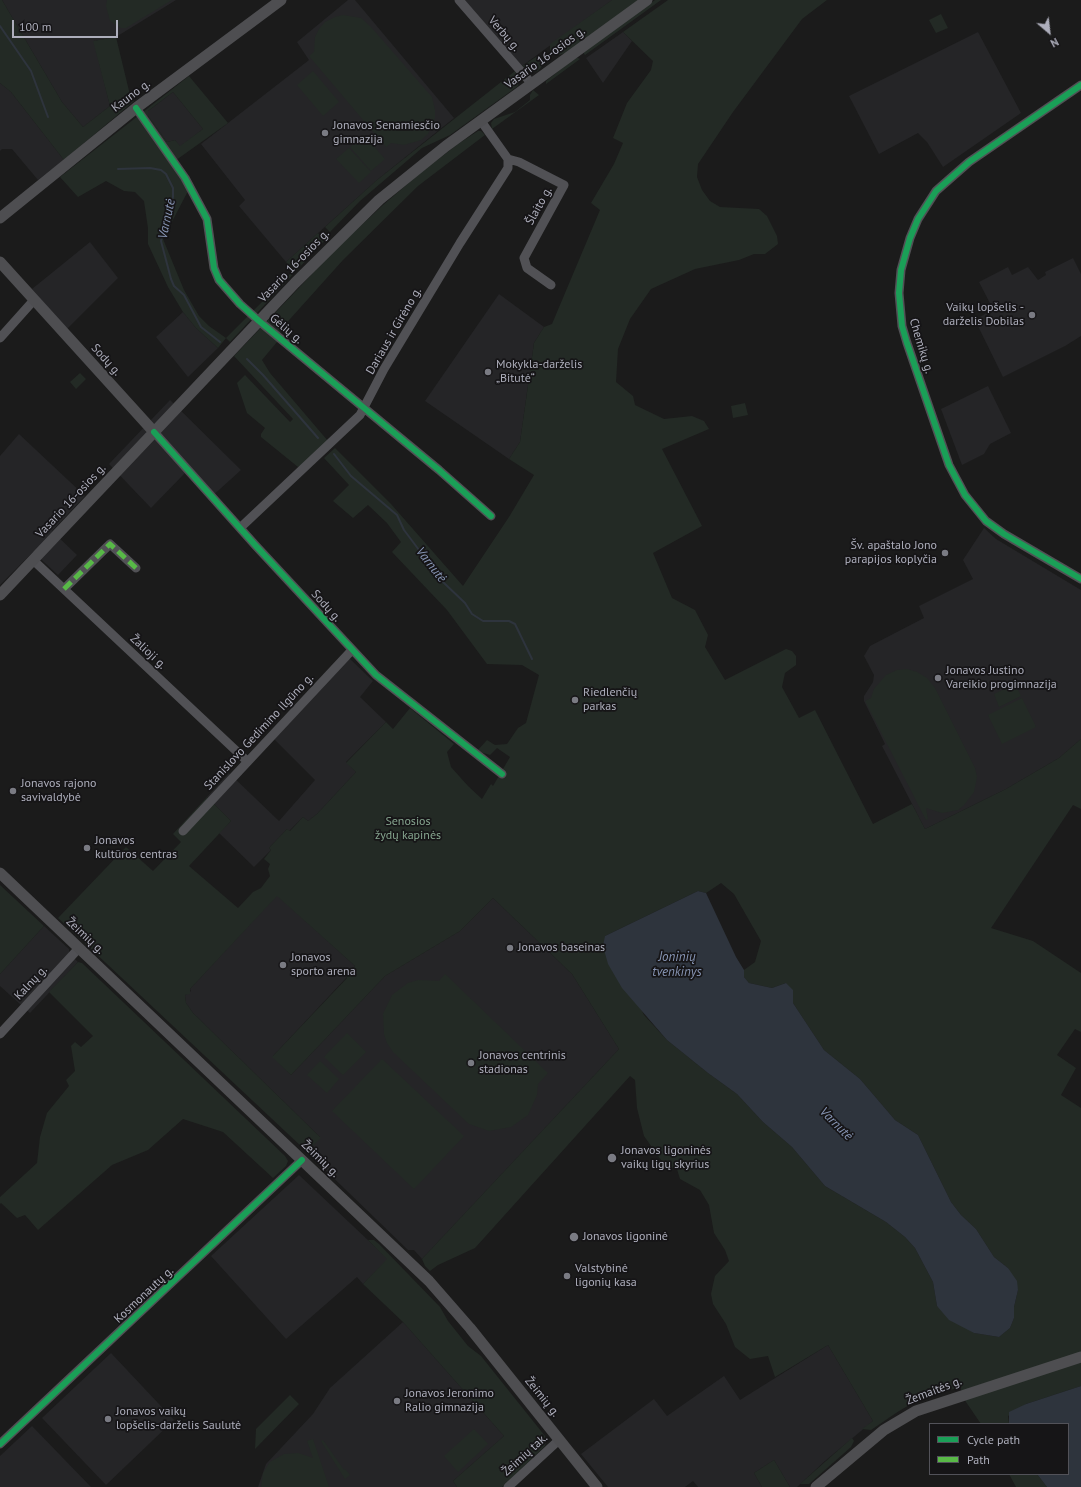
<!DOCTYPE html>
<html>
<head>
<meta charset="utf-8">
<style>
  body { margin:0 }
  #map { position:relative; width:1081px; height:1487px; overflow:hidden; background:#1b1b1b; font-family:"PT Sans",sans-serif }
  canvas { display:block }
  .legend { position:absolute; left:929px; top:1423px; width:140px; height:52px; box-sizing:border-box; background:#161517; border:1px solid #525259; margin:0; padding:5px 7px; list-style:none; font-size:12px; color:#adaebb }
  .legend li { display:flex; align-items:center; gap:8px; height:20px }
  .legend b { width:20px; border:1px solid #525259 }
  .north { position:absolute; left:1029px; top:12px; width:40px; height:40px; -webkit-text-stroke:3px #161517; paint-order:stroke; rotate:152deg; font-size:11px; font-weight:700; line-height:16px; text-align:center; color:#adaebb }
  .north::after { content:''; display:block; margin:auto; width:14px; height:18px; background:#adaebb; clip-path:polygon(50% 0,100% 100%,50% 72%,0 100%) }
  .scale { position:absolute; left:12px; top:20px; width:106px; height:18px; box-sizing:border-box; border:2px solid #adaebb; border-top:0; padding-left:5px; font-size:12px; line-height:14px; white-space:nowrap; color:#adaebb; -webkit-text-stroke:3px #161517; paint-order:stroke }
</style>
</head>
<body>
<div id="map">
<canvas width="1081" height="1487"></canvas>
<ul class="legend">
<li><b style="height:5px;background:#1a9f57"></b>Cycle path</li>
<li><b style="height:5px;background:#58b947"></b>Path</li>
</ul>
<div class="north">N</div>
<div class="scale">100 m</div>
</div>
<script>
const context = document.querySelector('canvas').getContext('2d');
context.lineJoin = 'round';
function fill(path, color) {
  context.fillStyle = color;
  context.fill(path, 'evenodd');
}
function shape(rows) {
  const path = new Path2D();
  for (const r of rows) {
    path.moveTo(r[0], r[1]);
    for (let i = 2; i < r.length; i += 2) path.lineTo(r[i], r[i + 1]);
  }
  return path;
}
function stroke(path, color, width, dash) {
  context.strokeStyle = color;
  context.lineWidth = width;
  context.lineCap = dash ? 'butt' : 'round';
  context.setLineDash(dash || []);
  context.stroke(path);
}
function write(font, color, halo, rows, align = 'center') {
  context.font = font + ' "PT Sans",sans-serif';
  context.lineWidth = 3.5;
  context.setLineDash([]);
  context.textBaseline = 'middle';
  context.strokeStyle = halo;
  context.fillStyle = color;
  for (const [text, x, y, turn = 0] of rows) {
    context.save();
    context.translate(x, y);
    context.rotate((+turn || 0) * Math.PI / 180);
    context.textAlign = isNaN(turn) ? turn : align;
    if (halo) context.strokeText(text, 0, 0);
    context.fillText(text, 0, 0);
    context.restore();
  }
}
fill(shape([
  [2,0,176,0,116,37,94,41,110,106,83,127,62,102],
  [348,0,355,0,454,118,377,180,286,262,239,206,245,200,201,144,309,60,297,42],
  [464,0,612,0,522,66],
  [623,32,632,41,603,83,586,58],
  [978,32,1021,113,943,167,927,142,918,133,879,154,849,96],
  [0,83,11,92,64,160,38,180,12,149,2,149,0,151],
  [173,92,203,129,180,147,175,140,167,142,148,116,148,111],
  [90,242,118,278,66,330,32,289],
  [1073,258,1081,274,1081,336,1065,346,1003,377,975,320,993,309,979,282,1008,267,1012,275,1028,267,1038,280,1046,275,1045,272],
  [499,294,544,327,534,343,520,442,509,459,425,401],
  [183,312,196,328,218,348,188,377,156,337],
  [988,386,1011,433,990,444,984,454,962,465,941,409],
  [170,400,241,470,209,499,185,473,151,508,109,464],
  [19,434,85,496,52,531,77,555,58,575,33,552,0,585,0,456],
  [984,528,996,539,1081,590,1081,739,1059,758,1006,789,925,829,882,746,885,744,864,701,864,696,873,682,874,675,864,656,870,646,924,618,919,606,973,579,963,560],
  [349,658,373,681,360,697,386,722,346,762,356,772,317,814,308,821,303,817,289,831,287,829,269,848,271,850,254,867,219,833,231,821,207,797,229,773,279,821,315,780,274,739],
  [277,895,355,966,346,976,347,977,273,1056,291,1075,385,976,460,931,493,898,572,974,619,1049,422,1259,414,1250,408,1250,316,1161,316,1153,310,1148,320,1137,193,1013,186,1003,185,995,191,991,190,989],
  [44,926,69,949,69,953,78,962,30,1013,0,986,0,974],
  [299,1175,388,1259,363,1284,357,1277,286,1339,211,1256],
  [403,1322,504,1436,453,1481,457,1487,258,1487,266,1464,313,1414,330,1388],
  [828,1345,873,1421,825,1461,797,1487,790,1487,774,1460,754,1473,762,1487,698,1487,693,1481,685,1487,608,1487,581,1454,654,1399,667,1416,724,1376,740,1400],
  [111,1353,174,1420,106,1485,42,1418],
  [32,1426,91,1487,0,1487,0,1456]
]), '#252527');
fill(shape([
  [0,0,2,0,62,102,83,127,110,106,93,41,116,37,130,95,134,101,64,160,11,92,0,83],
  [107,0,172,0,126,28,121,28,110,21,106,6],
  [612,0,639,0,566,53,559,55,550,50,550,44],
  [655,0,661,0,585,55,583,52],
  [668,0,827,0,802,19,733,112,698,164,697,177,702,190,710,201,720,207,759,209,767,216,777,236,778,244,765,254,754,254,739,260,695,269,651,289,630,319,618,349,616,382,633,396,635,405,664,419,692,416,704,421,709,429,662,449,702,526,653,553,672,598,695,610,708,635,705,647,725,680,786,649,792,651,796,656,796,665,785,673,782,687,799,718,815,710,873,824,912,804,925,829,1006,789,1059,758,1081,739,1081,809,1073,805,991,928,1033,941,1081,973,1081,1032,1075,1029,1057,1055,1076,1068,1061,1095,1081,1108,1081,1386,1026,1404,1008,1416,1009,1424,981,1424,966,1402,960,1387,918,1400,899,1411,871,1430,862,1429,873,1421,828,1345,775,1377,768,1356,750,1359,735,1347,726,1324,713,1304,711,1294,715,1276,729,1261,725,1250,714,1233,709,1205,700,1190,680,1179,676,1166,668,1170,644,1136,637,1108,635,1080,630,1076,475,1248,438,1265,430,1271,425,1266,422,1259,436,1244,619,1049,572,974,493,898,460,931,385,976,291,1075,272,1057,347,978,346,976,355,966,277,896,190,989,190,994,185,995,186,1003,193,1013,321,1138,310,1148,303,1148,58,918,126,847,153,871,181,842,173,834,207,797,231,821,189,866,238,908,253,892,261,888,270,876,268,869,270,864,264,859,271,850,269,848,287,829,290,831,303,817,308,821,317,814,356,772,346,763,386,722,393,729,410,708,454,744,447,752,451,767,468,786,482,799,491,784,493,786,510,757,497,748,490,755,477,751,487,740,495,745,507,744,518,728,526,723,539,675,522,665,487,664,447,610,392,552,401,542,387,523,368,505,353,518,333,501,349,485,324,458,335,448,391,504,463,586,509,517,534,475,509,459,520,442,534,343,544,327,552,324,600,210,591,203,614,164,623,143,613,138,627,103,651,70,653,61,623,32],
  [721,883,734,894,761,941,755,962,744,970,744,977,749,983,772,988,786,983,793,1003,824,1050,860,1079,895,1120,918,1135,951,1202,961,1215,976,1229,994,1257,1008,1268,1018,1290,1014,1307,1014,1318,1010,1328,999,1337,974,1333,937,1306,933,1282,915,1248,905,1237,886,1222,825,1186,792,1147,763,1122,737,1094,708,1073,667,1040,644,1015,605,936,698,891,706,893],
  [941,14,948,28,936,33,929,20],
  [343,15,361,18,371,27,432,97,435,110,435,118,428,134,421,140,404,145,391,143,386,147,309,56,314,52,315,37,319,29,325,22,335,17],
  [539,55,542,57,543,65,538,71,531,73,522,66],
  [576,57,580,59,546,84,546,81],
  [313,71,339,102,323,116,297,85],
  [515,71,519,78,518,86,450,135,422,148,360,201,330,232,325,227,377,180],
  [189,76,228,123,172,163,188,191,163,239,184,290,199,316,209,326,226,338,293,271,286,262,318,233,324,241,230,342,226,338,218,348,196,328,183,312,168,287,148,244,148,228,144,201,135,192,124,191,106,181,78,197,60,177],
  [173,92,203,129,180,146,175,140,167,142,148,116,148,111],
  [533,90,539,95,492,129,491,123,494,119,515,112,530,100,530,95],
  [478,131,481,131,485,135,418,186,343,260,282,328,277,342,262,360,270,373,328,441,302,466,298,467,261,437,261,434,265,428,247,413,237,383,245,375,290,422,293,419,234,356,334,251,383,205,418,175,458,144],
  [364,135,385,159,371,171,350,147],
  [349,148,371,172,359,183,336,159],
  [80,373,86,379,76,389,70,382],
  [745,403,748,415,733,418,731,406],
  [907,669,917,672,927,678,935,688,975,768,977,777,974,792,964,805,958,810,942,813,926,808,928,819,926,820,865,701,871,698,874,689,886,675,897,670],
  [1015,684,1021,696,999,707,994,694],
  [1022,698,1036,727,1002,744,988,715],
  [0,885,44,926,0,974],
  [78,962,82,963,285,1156,288,1161,286,1166,273,1178,223,1132,183,1119,148,1150,112,1165,38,1230,25,1215,17,1218,1,1203,0,1204,0,1197,37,1163,40,1137,47,1113,69,1086,66,1080,75,1071,71,1046,75,1042,81,1047,93,1036,49,992],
  [445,974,548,1073,538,1084,537,1095,528,1115,511,1127,489,1131,469,1124,393,1052,387,1043,384,1034,383,1014,392,995,408,983,418,980,439,981],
  [347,1033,366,1052,343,1075,324,1057],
  [382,1059,464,1136,414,1189,332,1111],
  [320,1061,339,1079,327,1093,307,1075],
  [368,1240,374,1240,379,1244,440,1307,448,1321,468,1346,481,1356,545,1436,546,1441,545,1446,502,1487,457,1487,453,1481,504,1436,403,1322,363,1284,387,1259],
  [290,1395,299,1404,255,1449,256,1429],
  [474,1429,488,1444,458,1472,444,1456],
  [852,1438,854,1441,851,1447,809,1484,800,1484],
  [313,1439,329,1487,261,1487,263,1473,270,1462,284,1454,298,1453,313,1458,307,1441],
  [323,1440,344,1470,345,1469,350,1475,345,1479,321,1441],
  [774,1460,790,1487,762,1487,754,1473],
  [1009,1474,1037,1474,1047,1487,1016,1487]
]), '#232a25');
fill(shape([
  [698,891,706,893,736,957,744,970,744,977,749,983,772,988,786,983,793,990,793,1003,824,1050,860,1079,895,1120,918,1135,951,1202,961,1215,976,1229,994,1257,1008,1268,1017,1281,1018,1290,1014,1307,1014,1318,1010,1328,999,1337,974,1333,949,1320,937,1306,933,1282,915,1248,905,1237,886,1222,825,1186,792,1147,763,1122,737,1094,708,1073,667,1040,622,988,608,964,603,946,605,936],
  [1081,1386,1081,1487,1047,1487,1037,1474,1068,1474,1068,1424,1009,1424,1009,1412,1026,1404]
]), '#2e343d');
stroke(shape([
  [0,26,31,71,48,117],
  [118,169,150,168,161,170,166,174,173,188,173,197,161,241,171,279,174,286,184,295,201,327,220,342],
  [247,359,263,375,318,438],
  [334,454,351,476,397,515,404,530,443,582,465,603,472,614,483,621,509,621,515,624,532,659]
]), '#2e343d', 2);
stroke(shape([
  [459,0,532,84],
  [1081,85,969,162,936,191,918,219,910,238,901,270,899,293,902,326,907,343,949,465,965,495,986,521,1004,534,1081,579],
  [136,108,185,178,207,219,214,268,219,280,240,304,259,321,439,470,491,516],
  [508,159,519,162,564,185,524,258,527,268,551,285],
  [0,338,34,300],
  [154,432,256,546,376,675,502,774],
  [240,528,360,415,384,369,460,243,508,168,508,159,481,121],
  [33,560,247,761],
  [64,589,110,544,136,568],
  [183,831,352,650],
  [0,1034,79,948],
  [0,1444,302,1160],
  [508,1487,559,1440]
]), '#515155', 9);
stroke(shape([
  [0,218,136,108,281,0],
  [0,262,154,432],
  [0,595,295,283,379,200,446,146,647,0],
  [0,873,429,1281,470,1328,597,1487],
  [816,1487,884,1430,916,1411,1081,1357]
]), '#4e4e51', 11);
stroke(shape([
  [64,589,110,544,136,568]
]), '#58b947', 5, [10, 5]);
stroke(shape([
  [1081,85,969,162,936,191,918,219,910,238,901,270,899,293,902,326,907,343,949,465,965,495,986,521,1004,534,1081,579],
  [136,108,185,178,207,219,214,268,219,280,240,304,259,321,439,470,491,516],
  [154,432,256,546,376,675,502,774],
  [0,1444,302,1160]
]), '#1a9f57', 6);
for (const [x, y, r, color] of [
  [325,133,4,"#7a7b83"],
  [1032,315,4,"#7a7b83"],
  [488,372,4,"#7a7b83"],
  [945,553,4,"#7a7b83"],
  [938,678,4,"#7a7b83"],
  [575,700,4,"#7a7b83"],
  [13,791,4,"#7a7b83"],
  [87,848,4,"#7a7b83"],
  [510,948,4,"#7a7b83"],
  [283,965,4,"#7a7b83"],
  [471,1063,4,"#7a7b83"],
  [612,1158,5,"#7a7b83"],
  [574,1237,5,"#7a7b83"],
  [567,1276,4,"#7a7b83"],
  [397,1401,4,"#7a7b83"],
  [108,1419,4,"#7a7b83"]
]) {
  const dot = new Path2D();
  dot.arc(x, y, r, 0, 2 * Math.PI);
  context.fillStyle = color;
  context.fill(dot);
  stroke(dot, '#161517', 1.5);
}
write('12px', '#adaebb', '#161517', [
  ["Verbų g.",504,34,49],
  ["Vasario 16-osios g.",545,58,-36],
  ["Kauno g.",131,96,-37],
  ["Šlaito g.",539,206,-61],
  ["Vasario 16-osios g.",294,266,-46],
  ["Gėlių g.",286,329,40],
  ["Dariaus ir Girėno g.",394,331,-60],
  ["Chemikų g.",921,346,73],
  ["Sodų g.",106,360,48],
  ["Vasario 16-osios g.",71,501,-47],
  ["Sodų g.",326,606,48],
  ["Žalioji g.",148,652,43],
  ["Stanislovo Gedimino Ilgūno g.",259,732,-47],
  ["Žeimių g.",85,936,43],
  ["Kalnų g.",31,983,-47],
  ["Žeimių g.",320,1159,44],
  ["Kosmonautų g.",144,1295,-43],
  ["Žemaitės g.",934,1391,-21],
  ["Žeimių g.",542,1397,51],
  ["Žeimių tak.",525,1455,-42]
]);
write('12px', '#adaebb', '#161517', [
  ["Jonavos Senamiesčio",333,126],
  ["gimnazija",333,140],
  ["Vaikų lopšelis -",1024,308,"right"],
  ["darželis Dobilas",1024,322,"right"],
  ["Mokykla-darželis",496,365],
  ["„Bitutė“",496,379],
  ["Šv. apaštalo Jono",937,546,"right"],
  ["parapijos koplyčia",937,560,"right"],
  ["Jonavos Justino",946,671],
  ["Vareikio progimnazija",946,685],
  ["Riedlenčių",583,693],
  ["parkas",583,707],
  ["Jonavos rajono",21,784],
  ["savivaldybė",21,798],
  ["Jonavos",95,841],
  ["kultūros centras",95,855],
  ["Jonavos baseinas",518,948],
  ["Jonavos",291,958],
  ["sporto arena",291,972],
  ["Jonavos centrinis",479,1056],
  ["stadionas",479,1070],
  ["Jonavos ligoninės",621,1151],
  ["vaikų ligų skyrius",621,1165],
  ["Jonavos ligoninė",583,1237],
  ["Valstybinė",575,1269],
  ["ligonių kasa",575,1283],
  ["Jonavos Jeronimo",405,1394],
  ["Ralio gimnazija",405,1408],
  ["Jonavos vaikų",116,1412],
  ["lopšelis-darželis Saulutė",116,1426]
], 'left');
write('12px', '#86a58f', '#161517', [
  ["Senosios",408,822],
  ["žydų kapinės",408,836]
]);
write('italic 13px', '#8795b4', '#161517', [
  ["Varnutė",167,219,-78],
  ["Varnutė",431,565,52],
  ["Joninių",677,957],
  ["tvenkinys",677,972],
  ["Varnutė",836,1124,45]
]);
</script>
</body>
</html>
